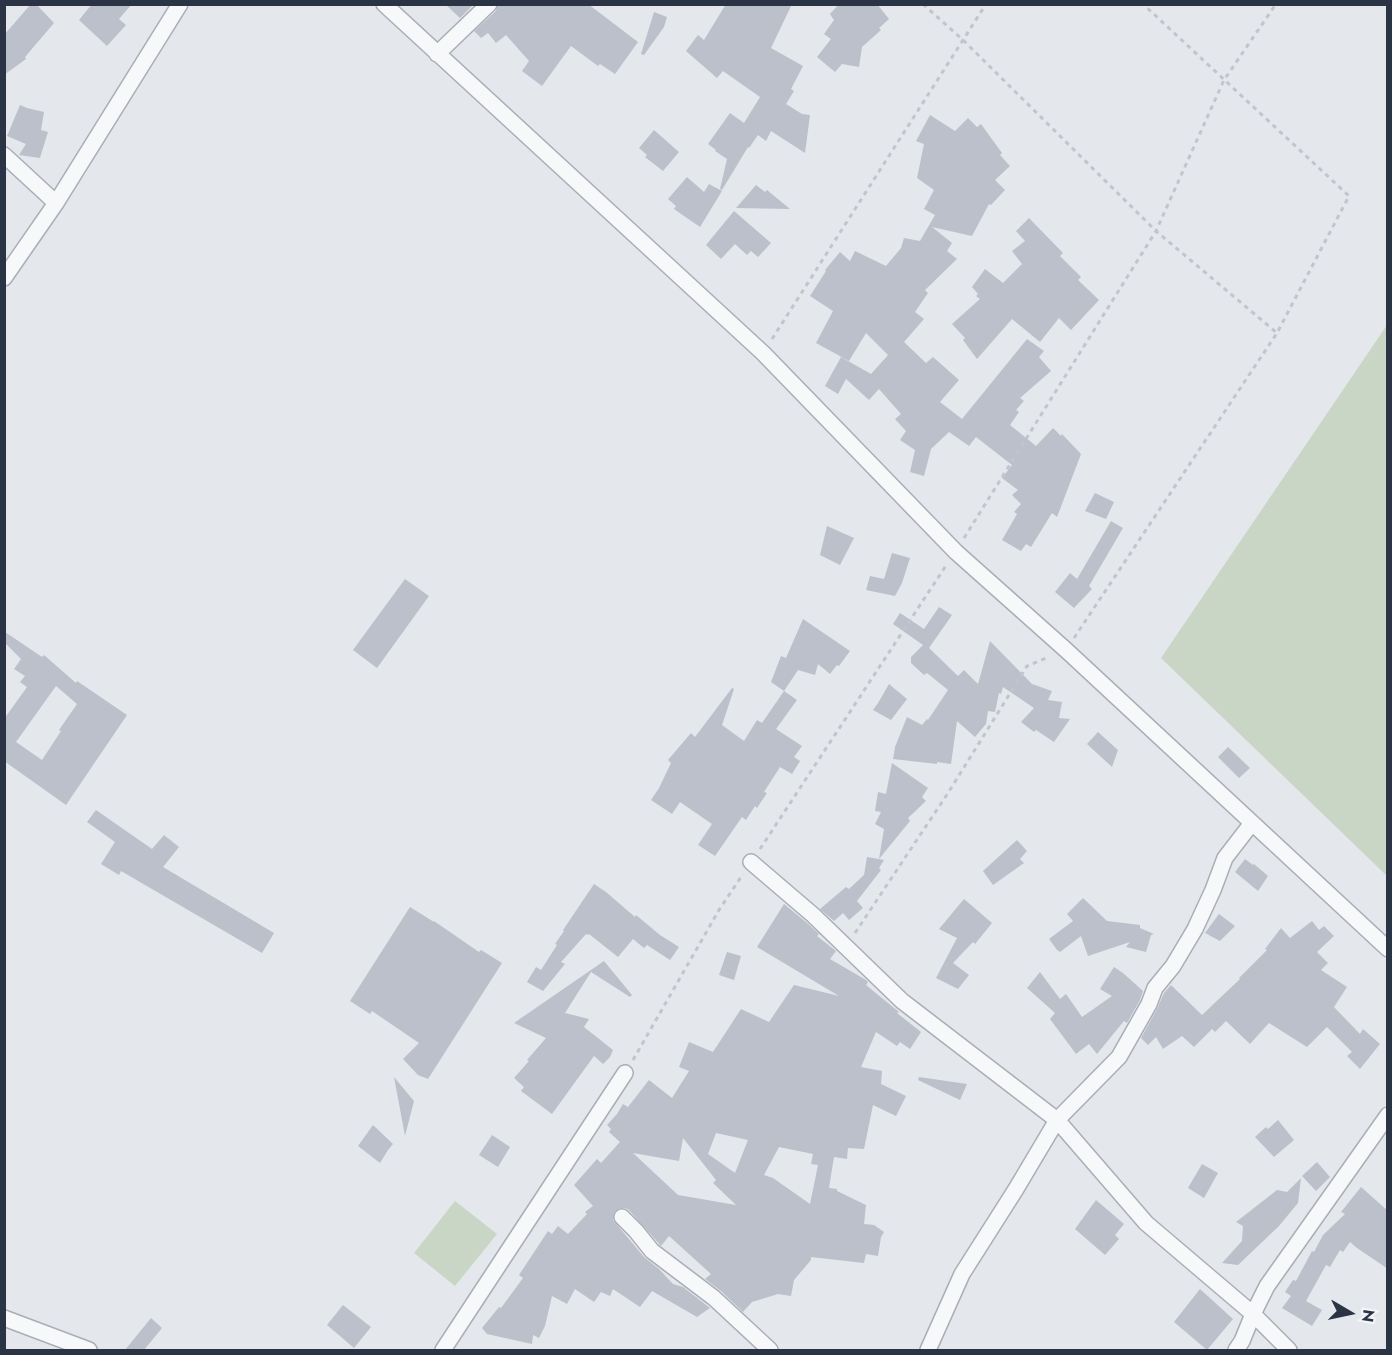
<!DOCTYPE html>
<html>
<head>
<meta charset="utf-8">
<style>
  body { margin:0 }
  #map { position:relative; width:1392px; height:1355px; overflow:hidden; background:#e4e7ec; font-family:Jost,sans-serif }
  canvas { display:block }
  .frame { position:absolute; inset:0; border:6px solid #2b3445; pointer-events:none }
  .north { position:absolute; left:1320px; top:1283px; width:60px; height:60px; -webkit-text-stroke:4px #f4f6f9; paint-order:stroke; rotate:99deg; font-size:16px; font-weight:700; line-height:24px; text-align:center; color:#2b3445 }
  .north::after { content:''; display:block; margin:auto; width:21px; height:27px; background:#2b3445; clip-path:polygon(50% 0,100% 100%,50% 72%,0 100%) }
</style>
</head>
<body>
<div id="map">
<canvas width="1392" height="1355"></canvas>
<div class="frame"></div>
<div class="north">N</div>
</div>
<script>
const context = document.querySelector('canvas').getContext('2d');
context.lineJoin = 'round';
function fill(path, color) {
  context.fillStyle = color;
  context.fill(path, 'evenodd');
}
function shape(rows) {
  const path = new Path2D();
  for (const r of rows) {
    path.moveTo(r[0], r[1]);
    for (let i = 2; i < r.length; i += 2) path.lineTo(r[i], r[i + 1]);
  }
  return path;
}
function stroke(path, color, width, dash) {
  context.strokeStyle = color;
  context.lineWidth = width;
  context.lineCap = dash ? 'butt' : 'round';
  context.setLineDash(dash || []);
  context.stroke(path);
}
fill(shape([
  [1387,325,1387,876,1161,658],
  [455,1201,497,1234,455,1286,414,1253]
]), '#c9d6c5');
fill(shape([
  [31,4,36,4,54,23,25,57,26,59,4,75,4,35],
  [92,4,132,4,119,19,126,25,107,46,79,20],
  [445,4,474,4,460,18],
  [498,4,588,4,638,42,615,74,600,64,598,66,571,46,542,86,522,71,529,61,506,35,496,43,488,33,481,38,474,31,496,11],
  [726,4,792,4,771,48,803,66,791,89,794,91,786,104,802,114,810,115,805,153,771,131,766,141,758,135,749,148,748,147,722,190,720,189,727,159,715,151,716,150,708,144,730,113,744,123,760,97,723,71,717,78,686,51,698,35,704,40],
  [839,4,877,4,889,19,879,28,881,30,862,47,859,67,842,64,835,72,817,57,831,39,824,34,834,20,830,14],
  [654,12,667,17,664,27,644,55,641,54],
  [20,105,27,108,44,112,41,130,48,132,40,158,19,155,26,144,7,136],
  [930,115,955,131,968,118,977,127,981,124,1002,153,1000,155,1010,166,995,180,1005,190,991,205,989,204,972,236,932,227,952,243,947,251,957,259,925,290,928,293,915,312,924,319,904,342,926,363,933,357,959,380,940,402,962,419,1027,339,1044,351,1039,357,1051,371,1020,398,1024,401,1016,410,1019,412,1010,425,1036,446,1053,428,1061,436,1062,434,1081,454,1057,517,1052,513,1031,547,1026,544,1021,551,1002,540,1017,514,1014,512,1021,504,1012,495,1018,490,1002,478,1012,465,976,437,969,446,949,432,931,449,924,476,910,472,915,450,900,440,906,431,895,419,901,414,879,389,869,400,846,379,838,394,825,386,841,357,871,374,888,355,866,333,849,361,816,343,833,311,810,296,826,271,825,270,840,252,850,261,855,251,886,266,901,248,904,238,920,241,935,215,924,209,934,190,917,178,924,144,916,141],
  [654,130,679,152,663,171,645,157,647,155,639,148],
  [687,177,704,192,709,184,722,191,700,227,674,209,676,206,668,199],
  [756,185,765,192,767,190,790,209,736,208],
  [734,211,771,243,758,257,751,251,747,255,735,244,721,259,706,245],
  [1029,218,1063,253,1060,256,1081,277,1078,280,1099,300,1071,330,1059,318,1040,342,1012,319,977,359,963,340,965,338,952,324,980,299,976,296,978,294,972,287,985,269,1003,283,1022,264,1012,251,1025,241,1016,231],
  [1095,493,1114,502,1106,519,1085,511],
  [1111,521,1123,528,1089,586,1092,589,1074,608,1055,592,1070,573,1077,579],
  [827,526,854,538,840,565,820,555],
  [892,553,910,558,902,583,895,596,866,590,870,576,884,579],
  [405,579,429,596,377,668,353,650],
  [939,607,952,615,929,648,958,676,964,670,978,684,990,641,1032,684,1052,691,1048,700,1062,702,1059,718,1070,719,1054,742,1036,730,1034,732,1021,722,1034,708,1003,687,1001,694,999,693,995,712,988,711,986,724,975,737,957,721,951,764,937,762,937,764,893,759,895,747,907,717,922,725,927,719,928,720,948,690,927,673,924,675,911,663,911,657,923,645,893,624,900,613,924,629],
  [803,619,850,651,839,666,837,665,830,674,818,664,815,675,798,670,784,691,771,682,781,656,786,658],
  [5,632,42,657,44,655,76,683,77,681,127,715,66,805,4,761,4,719,27,687,20,682,25,676,14,669,21,659,4,642],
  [56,686,77,704,59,730,61,731,42,760,16,742],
  [889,684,907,699,891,720,873,710,878,703],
  [732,688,734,689,722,725,744,741,757,720,762,723,784,691,797,700,776,729,802,746,794,757,800,761,792,774,780,767,764,792,767,793,757,808,755,806,746,820,742,817,715,856,698,845,712,824,680,802,672,814,651,800,659,788,671,763,668,760,691,733,695,737],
  [1098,732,1118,750,1112,767,1087,744],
  [1228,747,1250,768,1239,778,1218,757],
  [892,763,928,788,922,797,926,801,908,818,910,821,879,859,884,829,875,824,881,812,875,811,878,792,886,794],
  [96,810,152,849,164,835,179,847,163,867,274,933,262,953,121,871,119,875,101,864,115,842,87,822],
  [1017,840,1027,851,1020,859,1024,863,993,885,983,871],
  [867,857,884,860,879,868,881,870,857,901,863,908,849,920,843,913,834,921,820,909,846,887,849,889,864,875],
  [1245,859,1253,865,1254,864,1268,876,1258,891,1235,872],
  [594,884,606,892,635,917,636,915,660,935,679,947,670,960,647,945,644,948,633,939,618,957,589,934,588,935,586,934,561,962,565,964,543,991,527,982,536,967,541,970,557,945,555,944,564,931,563,930],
  [1083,898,1107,921,1140,925,1140,928,1154,934,1151,935,1146,952,1126,947,1130,942,1088,956,1081,936,1060,952,1057,950,1049,939,1073,921,1067,914],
  [964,899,992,923,975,944,973,942,953,963,969,975,958,989,936,978,957,938,939,929],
  [784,904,806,922,819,934,817,936,836,951,830,959,866,980,868,982,866,985,899,1012,897,1013,921,1032,910,1049,900,1042,897,1046,876,1032,861,1067,882,1071,881,1084,906,1096,896,1116,873,1105,864,1149,848,1148,847,1159,834,1157,829,1188,837,1189,837,1191,866,1205,864,1224,874,1225,884,1232,881,1237,878,1256,866,1254,864,1263,811,1257,811,1260,794,1280,791,1296,778,1294,752,1302,743,1312,721,1291,705,1279,711,1274,669,1236,661,1246,629,1210,625,1208,620,1208,615,1211,613,1215,613,1220,644,1257,659,1269,673,1284,683,1287,710,1308,697,1317,652,1291,640,1307,613,1289,610,1296,601,1292,594,1302,575,1289,567,1304,552,1296,545,1326,539,1338,533,1335,532,1344,487,1334,482,1328,499,1307,501,1308,523,1278,519,1275,548,1231,552,1234,558,1226,568,1234,587,1214,585,1212,593,1206,574,1185,597,1159,601,1163,620,1142,609,1132,611,1129,607,1125,617,1114,623,1104,628,1107,649,1080,672,1098,689,1071,679,1067,689,1042,713,1052,741,1009,769,1022,794,985,839,996,757,947],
  [716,1133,748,1140,735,1173,708,1154],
  [683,1138,716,1180,713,1183,736,1205,678,1195,633,1153,679,1161],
  [779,1147,813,1154,811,1164,818,1165,810,1204,773,1178,764,1175],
  [410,907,434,922,434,921,479,952,481,950,502,963,428,1079,418,1075,403,1059,419,1043,372,1011,370,1014,350,1001],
  [1219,914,1235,926,1220,941,1205,933],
  [1312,921,1319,930,1324,926,1334,936,1317,952,1328,963,1321,970,1347,987,1334,1007,1360,1034,1363,1029,1380,1044,1360,1069,1347,1056,1352,1052,1327,1027,1307,1047,1269,1023,1250,1044,1226,1021,1215,1032,1212,1029,1194,1047,1182,1036,1163,1049,1156,1037,1148,1045,1141,1038,1157,1009,1164,993,1171,985,1202,1015,1240,979,1239,978,1267,950,1265,949,1281,928,1290,938],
  [727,952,741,956,734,980,719,975],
  [604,961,632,995,630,997,591,972,565,1013,589,1019,584,1027,613,1050,610,1057,603,1064,594,1056,552,1114,521,1091,524,1087,514,1078,529,1061,527,1060,546,1038,514,1023],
  [1114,967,1123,973,1143,991,1140,1000,1127,1023,1124,1021,1097,1054,1089,1044,1076,1054,1050,1019,1055,1013,1027,988,1040,972,1060,999,1066,994,1082,1017,1112,996,1100,989],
  [394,1077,414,1101,405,1136],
  [919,1077,967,1084,960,1100,918,1080],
  [1278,1120,1294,1140,1274,1157,1255,1137,1266,1127,1268,1129],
  [373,1125,393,1144,388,1150,380,1163,358,1146],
  [492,1135,510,1147,498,1167,479,1155],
  [1317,1162,1330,1177,1316,1191,1302,1176],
  [1202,1164,1218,1173,1204,1198,1188,1188],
  [1301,1178,1298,1203,1279,1226,1238,1265,1222,1263,1242,1241,1243,1226,1236,1222,1277,1190,1287,1192],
  [1361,1187,1388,1211,1388,1269,1357,1248,1350,1242,1343,1252,1340,1250,1330,1267,1326,1265,1306,1301,1322,1310,1312,1326,1282,1308,1291,1296,1285,1292,1293,1280,1296,1281,1312,1251,1314,1252,1323,1235,1345,1214,1341,1212],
  [1096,1200,1124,1224,1115,1235,1119,1239,1105,1255,1075,1229],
  [1200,1289,1233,1319,1207,1350,1174,1322],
  [343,1305,371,1327,354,1348,327,1325],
  [151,1318,162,1328,144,1350,125,1350]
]), '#bbc0ca');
const street = shape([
  [384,4,763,353,956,552,1066,650,1388,949],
  [437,54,489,4],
  [4,155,56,203],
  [4,278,56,203,180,4],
  [751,862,813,915,902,1001,1057,1120,1146,1223,1253,1314,1242,1341,1236,1350],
  [622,1217,636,1231,652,1251,714,1298,770,1350],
  [4,1318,89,1350],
  [443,1350,625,1073],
  [928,1350,962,1274,1016,1189,1057,1120,1119,1057,1149,1004,1155,988,1173,966,1195,929,1213,890,1225,858,1252,823],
  [1289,1350,1253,1314,1267,1286,1388,1115]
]);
stroke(street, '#a9aeb7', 18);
stroke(shape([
  [923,4,963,40,1156,231,1277,333],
  [772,339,986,4],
  [964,538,1156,231,1224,80,1276,4],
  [1074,638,1277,333,1349,196,1143,4],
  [760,849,947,564],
  [855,933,948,793,1027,666,1049,657],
  [633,1060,719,910,743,874]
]), '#c2c5cb', 3, [4.5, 4.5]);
stroke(street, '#f7f8fa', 15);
</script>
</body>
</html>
